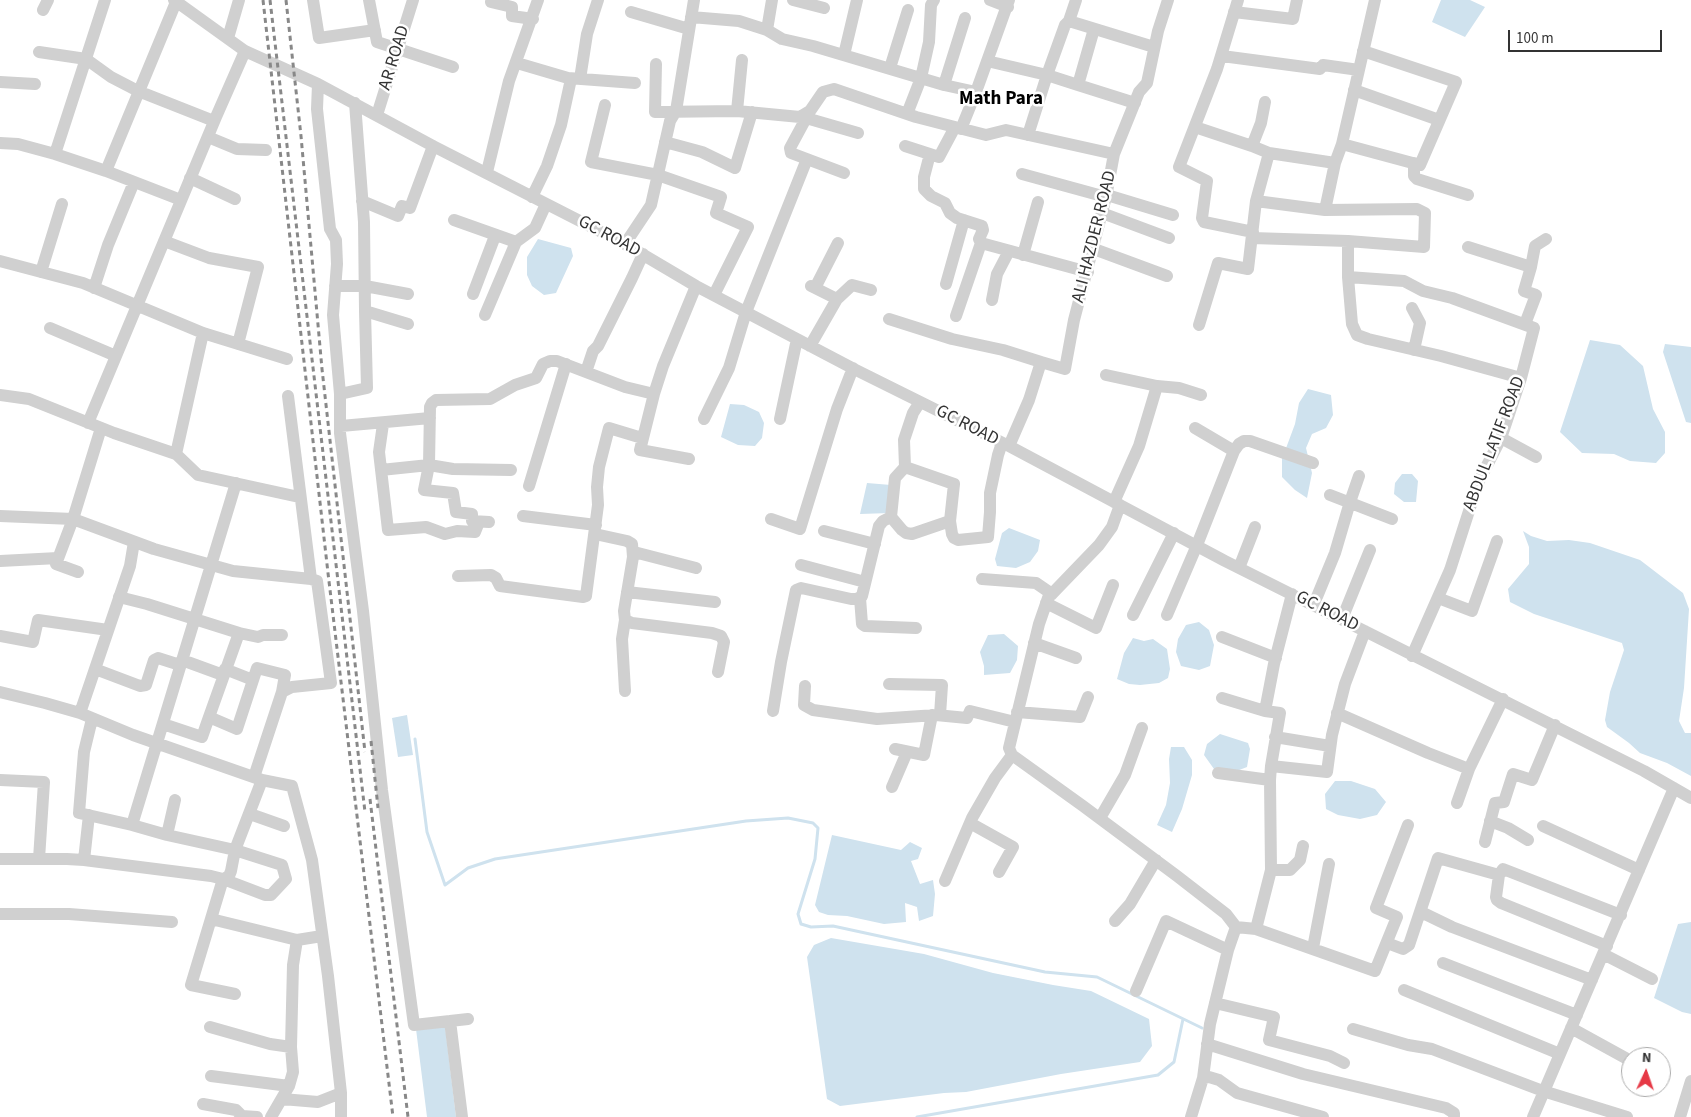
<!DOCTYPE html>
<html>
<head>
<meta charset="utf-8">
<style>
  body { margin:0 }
  #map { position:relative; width:1691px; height:1117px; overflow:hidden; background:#fff; font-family:"Source Sans 3",sans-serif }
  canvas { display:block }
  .north { position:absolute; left:1621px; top:1047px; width:50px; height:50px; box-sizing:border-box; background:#fff; border:1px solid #adadad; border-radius:50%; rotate:3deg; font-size:14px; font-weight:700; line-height:20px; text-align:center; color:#333 }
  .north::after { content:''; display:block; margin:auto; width:18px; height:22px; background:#e63946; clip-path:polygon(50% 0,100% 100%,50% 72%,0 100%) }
  .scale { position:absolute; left:1508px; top:30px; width:154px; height:22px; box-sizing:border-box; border:2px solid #333; border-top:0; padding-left:6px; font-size:15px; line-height:18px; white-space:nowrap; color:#333; -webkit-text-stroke:4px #fff; paint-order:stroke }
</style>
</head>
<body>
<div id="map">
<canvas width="1691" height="1117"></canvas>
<div class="north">N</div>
<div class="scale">100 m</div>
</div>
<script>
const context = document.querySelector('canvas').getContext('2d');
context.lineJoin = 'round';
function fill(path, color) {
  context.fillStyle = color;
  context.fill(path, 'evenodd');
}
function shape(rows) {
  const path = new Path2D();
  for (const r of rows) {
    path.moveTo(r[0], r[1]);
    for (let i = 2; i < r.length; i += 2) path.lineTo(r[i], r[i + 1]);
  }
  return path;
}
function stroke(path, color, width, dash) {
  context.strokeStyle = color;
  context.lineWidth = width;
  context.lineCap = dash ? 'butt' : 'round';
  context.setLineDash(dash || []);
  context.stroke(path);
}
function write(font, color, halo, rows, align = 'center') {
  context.font = font + ' "Source Sans 3",sans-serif';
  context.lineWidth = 5;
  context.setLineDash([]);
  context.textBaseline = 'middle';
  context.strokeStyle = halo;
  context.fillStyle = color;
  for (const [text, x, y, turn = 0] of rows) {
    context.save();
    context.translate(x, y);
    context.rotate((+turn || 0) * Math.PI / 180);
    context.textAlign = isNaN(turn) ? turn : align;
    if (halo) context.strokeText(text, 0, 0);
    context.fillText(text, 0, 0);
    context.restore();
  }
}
fill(shape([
  [1441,0,1470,0,1485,7,1465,37,1432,22],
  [538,239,571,248,573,256,556,293,544,295,532,286,527,275,527,257],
  [1590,340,1620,345,1643,366,1653,409,1665,432,1665,453,1656,463,1630,461,1614,454,1582,453,1560,432],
  [1665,344,1691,347,1691,423,1686,422,1663,352],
  [1308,389,1331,395,1333,415,1326,428,1312,434,1306,448,1312,473,1307,498,1295,490,1282,477,1282,459,1295,424,1299,403],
  [730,404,744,405,759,412,764,423,762,438,755,446,738,445,721,437],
  [1402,474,1412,474,1418,481,1416,502,1404,502,1394,494,1395,483],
  [867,483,891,485,890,513,860,514],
  [1009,528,1040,540,1038,551,1030,562,1016,568,997,566,995,559,1002,533],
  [1523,531,1531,536,1547,541,1569,540,1590,543,1640,560,1683,593,1689,609,1684,688,1679,721,1685,733,1691,733,1691,776,1667,763,1640,753,1629,743,1607,727,1605,720,1610,692,1624,650,1622,643,1534,614,1510,602,1508,589,1529,564,1529,547],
  [1199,622,1209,630,1214,645,1210,666,1199,670,1181,666,1176,652,1178,639,1186,625],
  [1004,634,1018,646,1017,660,1010,673,984,675,984,666,980,652,988,635],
  [1133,638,1144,641,1153,639,1167,649,1170,669,1168,678,1159,683,1140,685,1129,684,1117,679,1124,653],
  [407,715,413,755,398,757,392,718],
  [1220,734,1248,743,1250,749,1247,767,1234,772,1214,769,1204,755,1207,744],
  [1171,747,1184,747,1192,760,1192,775,1182,809,1172,832,1157,825,1166,805,1170,783,1169,759],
  [1335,781,1351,781,1375,789,1386,802,1377,815,1360,819,1338,815,1326,809,1325,794],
  [832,835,901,850,910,842,922,848,918,859,911,861,920,884,933,880,935,894,933,916,919,921,917,907,905,903,906,922,884,924,847,916,828,915,819,912,815,905],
  [1691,922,1691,1014,1682,1012,1654,998,1678,924],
  [831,938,924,954,993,973,1053,985,1091,991,1149,1019,1152,1046,1140,1062,1061,1074,966,1092,944,1093,840,1106,827,1099,807,957,814,945],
  [445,1026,456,1117,427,1117,416,1029]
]), '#cfe2ee');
stroke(shape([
  [415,739,427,832,445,885,468,868,495,859,746,821,788,818,813,823,818,828,815,859,798,914,801,924,811,927,833,926,1045,972,1097,977,1202,1028],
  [917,1117,1158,1075,1174,1062,1183,1019]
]), '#cfe2ee', 3);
stroke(shape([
  [174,0,245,51,318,84,433,146,625,244,696,286,856,370,1009,446,1225,561,1644,771,1691,798],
  [313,0,319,38,375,30],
  [369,0,377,42,453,67],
  [793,0,824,8],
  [990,0,1008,7],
  [1076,0,1069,21,1154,47],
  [1238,0,1217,69,1179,167,1207,181,1202,218,1204,222,1253,232],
  [491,2,512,7,512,16,533,19],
  [43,10,48,0],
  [631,12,689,29],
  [1234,12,1293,19,1297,0],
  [691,17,739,21,767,30,782,39,813,46,944,85,976,92],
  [767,30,772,0],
  [228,38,239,0],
  [39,52,86,59,111,77,138,91,214,121],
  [844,55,857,0],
  [1222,56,1320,69,1323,65,1359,70],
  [987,61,1047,75,1078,85,1094,29],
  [517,63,568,78,635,83],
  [656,64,655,112,737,111,800,117,810,111,823,92,834,89,916,117,986,135,1006,130,1114,154],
  [890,68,908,10],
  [580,79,587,34,598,0],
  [0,82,35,84],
  [318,84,317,109,330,229,336,240,337,264,333,315,340,394,340,433,363,611,382,790,414,1025,468,1019],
  [944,85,965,18],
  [1078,85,1135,103],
  [1354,90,1439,120],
  [355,103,364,222,365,311,408,324],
  [605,105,591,162,658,175,721,197,716,213,748,227,714,295],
  [737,111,742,60],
  [810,111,790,148,791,153,844,173],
  [907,114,921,78,929,42,931,5,934,0],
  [377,115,413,0],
  [806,118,858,133],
  [1195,127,1252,146,1269,153,1335,163,1325,210],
  [961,129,976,92,1009,0],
  [1028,135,1047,75,1065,25,1069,21],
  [208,137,237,149,266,150],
  [665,142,702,152,735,168,752,112],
  [0,143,18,144,55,154,106,171,181,200],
  [1342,144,1420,165,1456,82,1363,51],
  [905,146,939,157,955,127],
  [1252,146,1261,123,1265,102],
  [55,154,105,0],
  [930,154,924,177,924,189,931,196,945,203,950,213,957,218,982,226,983,230,979,239,981,243,1088,272],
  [1335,163,1342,144,1375,0],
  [1414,163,1414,176,1417,179,1468,195],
  [106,171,176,2],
  [487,172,509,81,538,0],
  [1022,174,1106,197],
  [190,178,235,199],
  [1107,195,1173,215],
  [532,197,547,166,561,125,571,79],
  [362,201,398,216,402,206,410,208,433,146],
  [1102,213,1169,238],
  [454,220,516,242],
  [1252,238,1348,241,1424,247,1425,213,1417,209,1325,210,1256,201],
  [164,241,209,258,258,267,238,344],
  [1348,241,1348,277,1352,324,1357,335,1368,339,1441,356,1521,378],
  [625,244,651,205,670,121,676,111,694,0],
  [1468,247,1531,267],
  [1094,249,1167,276],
  [1023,255,1038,202],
  [0,261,83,283,203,333,287,359],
  [41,272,62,204],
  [1348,277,1404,281,1423,291,1452,298,1534,328,1521,378,1501,438,1478,483,1450,570,1412,656],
  [946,284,964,220],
  [335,286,365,286,408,294],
  [811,286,837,299],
  [94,288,108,245,134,182],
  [815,288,838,243],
  [473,294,495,236],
  [992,300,997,274,1009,251],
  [1412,308,1420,323,1414,350],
  [485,315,516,242,535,228,546,204],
  [956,316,981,243],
  [889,319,952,339,1003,350,1041,362],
  [1525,324,1536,295,1524,291,1531,267,1535,246,1546,239],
  [1199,325,1218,263,1248,269,1256,201,1269,153],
  [50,328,116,356],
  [810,346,837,299,852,285,871,290],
  [586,372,593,351,598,346,632,278,643,254],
  [1106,375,1157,386,1179,388,1201,395],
  [340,394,367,388,365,311],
  [0,395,29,399,114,433,176,454,198,475,299,497],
  [704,419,729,368,746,312,807,159],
  [780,419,797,339],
  [88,423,216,117,245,51],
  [383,424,379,452,388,530,426,527,445,534,457,531,475,532,479,522],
  [341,426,430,418],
  [1195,428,1234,451],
  [1501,438,1536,457],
  [1009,446,1029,400,1041,362,1065,369,1074,320,1106,197,1114,154,1139,92,1147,83,1158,31,1168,0],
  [176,454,203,333],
  [689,459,640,450,654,394,663,366,696,286],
  [905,467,954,484,950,521,952,534,954,538,958,540,988,537,990,512,990,493,998,455,1002,443],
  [381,470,429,465,453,469,511,470],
  [236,483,132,825,167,835,235,850,282,865,286,879,271,895,265,895,223,879,229,876,231,871,235,850,262,780],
  [529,486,566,364],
  [1330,495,1392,519],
  [1114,502,1139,446,1157,386],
  [1120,505,1112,527,1099,545,1048,598,1039,624,1009,748,1012,755,1083,806,1177,876,1226,914,1236,927,1228,950,1210,1024,1203,1078,1191,1117],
  [0,516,73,519,154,549,233,571,311,579,288,396],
  [523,516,596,525],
  [891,517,902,530,906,533,912,534,950,521],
  [771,519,800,529,837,409,853,368],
  [489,522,472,521,472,514,456,512,453,493,424,490,429,465,430,407,432,403,436,400,490,399,515,385,536,378,543,364,550,361,557,361,625,387,654,394],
  [824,531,875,544],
  [595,534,627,541,632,544,633,557,624,611,625,620,632,623,712,633,721,636,724,642,718,672],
  [634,552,696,568],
  [0,561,58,558],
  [801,565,865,582],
  [1239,568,1255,527],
  [78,572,56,564,73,519,101,428],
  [458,576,491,575,496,578,500,586,583,597,586,596,598,505,597,487,599,467,609,428,642,438],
  [982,579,1036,583,1052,594],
  [627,592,715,602],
  [119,597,147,604,239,633,258,637,263,635,282,635],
  [860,598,862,624,865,626,916,628],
  [1438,598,1472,611,1497,541],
  [1046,603,1096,628,1113,585],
  [1314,604,1335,553,1350,502,1359,476],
  [1133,615,1174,533],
  [1167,615,1197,545,1234,451,1239,444,1244,441,1250,441,1313,463],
  [1342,619,1370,550],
  [625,620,622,639,625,691],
  [0,636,33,642,38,620,108,630],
  [1222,637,1276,658],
  [1034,643,1076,658],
  [182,660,223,675],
  [95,669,140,686,146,685,154,660,158,658,180,665],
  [225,669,253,680],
  [889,684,942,685,940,715],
  [805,686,804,705,813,710,877,719,936,715,967,718,970,711,1015,722],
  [0,692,45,703,80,713,133,735,262,780,292,786,312,860,328,976,341,1093,341,1117],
  [282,692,292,687,331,683,317,581,311,579],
  [1222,698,1265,711,1280,713,1271,766],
  [773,711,781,662,796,590,801,588,851,599,857,599,862,596,879,526,883,521,891,517,895,478,905,467,904,440,913,413,920,402],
  [1265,711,1274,664,1292,594],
  [1017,712,1080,717,1088,697],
  [80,713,130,566,134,542],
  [1337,713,1428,753,1469,769],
  [209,717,239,633],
  [92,719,84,752,79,813,132,825],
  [163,724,202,737,209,717,237,729,257,668,285,675,282,692,254,777],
  [1275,737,1330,746],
  [895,749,924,755,932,715],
  [1218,773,1270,780,1271,870,1256,929],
  [0,780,44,782,39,859],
  [1270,780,1271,766,1327,772,1332,735,1345,684,1365,631],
  [892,787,907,752],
  [1457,803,1469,769,1503,699],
  [250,814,284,826],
  [1100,818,1125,775,1142,728],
  [1490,821,1508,828,1528,840],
  [970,823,1013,847,999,872],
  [1543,826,1639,870],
  [167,835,175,800],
  [1485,842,1495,803,1504,802,1513,774,1532,780,1555,725],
  [0,859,67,859,84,860,211,876,223,879,191,985,235,994],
  [84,860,89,815],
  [1271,870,1290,870,1300,860,1303,846],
  [1499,875,1496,897,1497,900,1501,903,1607,946],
  [945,881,972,818,995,778,1012,755],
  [1421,912,1452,927,1592,980],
  [0,914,69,914,172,922],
  [211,919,297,940,322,936],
  [1115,921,1130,904,1156,860],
  [1236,927,1256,929,1375,971,1397,917,1376,908,1408,825],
  [1387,943,1403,949,1409,945,1438,858,1499,875,1503,869,1621,915],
  [1313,948,1329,864],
  [1603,954,1652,979],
  [1443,963,1577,1015],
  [1404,990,1560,1054],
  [1136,991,1166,921,1228,950],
  [1215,1003,1274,1017,1269,1040,1330,1056,1344,1063],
  [450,1021,462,1117],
  [210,1027,270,1044,291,1047],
  [1571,1028,1631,1061],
  [1353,1029,1408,1045,1432,1049,1543,1091,1627,1117],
  [1207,1044,1303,1074,1446,1108,1454,1113,1454,1117],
  [211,1076,289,1086],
  [1203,1078,1209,1077,1219,1080,1237,1093,1323,1117],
  [282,1099,318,1102,341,1093],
  [203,1104,236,1110,242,1116,257,1117],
  [271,1117,289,1086,293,1072,291,1047,293,965,297,940],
  [1533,1117,1674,788],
  [1680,1117,1691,1081]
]), '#d0d0d0', 12);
stroke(shape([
  [263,0,328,573,393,1117],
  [270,0,365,812],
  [286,0,301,136,322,369,365,752],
  [371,741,378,808],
  [370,799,408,1117]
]), '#888', 3, [5, 4]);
write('18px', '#333', '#fff', [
  ["AR ROAD",395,58,-73],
  ["GC ROAD",609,237,28],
  ["ALI HAZDER ROAD",1095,237,-76],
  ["GC ROAD",967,426,27],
  ["ABDUL LATIF ROAD",1495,444,-69],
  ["GC ROAD",1327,612,27]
]);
write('bold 19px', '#000', '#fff', [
  ["Math Para",1001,100]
]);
</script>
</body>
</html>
